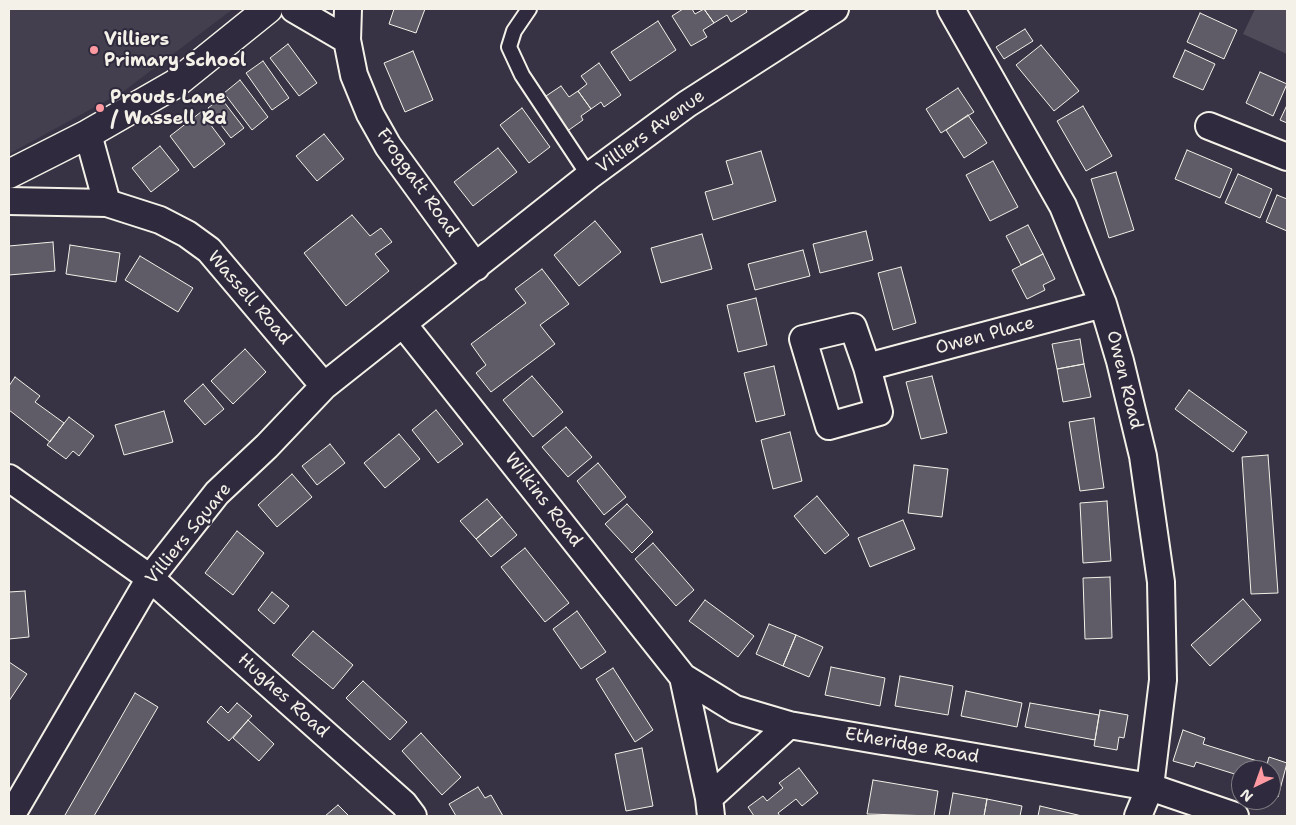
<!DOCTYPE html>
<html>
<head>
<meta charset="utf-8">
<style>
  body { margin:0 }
  #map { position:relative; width:1296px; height:825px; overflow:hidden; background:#373244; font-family:"Shantell Sans",sans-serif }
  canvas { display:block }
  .frame { position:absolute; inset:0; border:10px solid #f4f1e8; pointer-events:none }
  .north { position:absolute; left:1231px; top:760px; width:50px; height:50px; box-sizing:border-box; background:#2f2a3d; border:1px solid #7e7a81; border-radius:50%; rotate:222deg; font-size:14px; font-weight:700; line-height:20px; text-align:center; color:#f4f1e8 }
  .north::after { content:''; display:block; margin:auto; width:18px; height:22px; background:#ff9aa2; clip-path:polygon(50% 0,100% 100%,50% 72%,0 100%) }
</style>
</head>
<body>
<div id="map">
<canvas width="1296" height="825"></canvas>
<div class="frame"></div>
<div class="north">N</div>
</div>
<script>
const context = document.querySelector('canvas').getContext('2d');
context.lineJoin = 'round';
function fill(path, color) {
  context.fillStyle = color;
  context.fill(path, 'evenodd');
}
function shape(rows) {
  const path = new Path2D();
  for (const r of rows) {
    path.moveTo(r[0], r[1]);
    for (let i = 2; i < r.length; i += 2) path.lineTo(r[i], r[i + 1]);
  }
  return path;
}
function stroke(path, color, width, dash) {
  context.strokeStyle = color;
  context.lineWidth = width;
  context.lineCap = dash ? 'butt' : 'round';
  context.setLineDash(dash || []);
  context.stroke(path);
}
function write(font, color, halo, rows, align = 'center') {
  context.font = font + ' "Shantell Sans",sans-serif';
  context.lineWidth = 4;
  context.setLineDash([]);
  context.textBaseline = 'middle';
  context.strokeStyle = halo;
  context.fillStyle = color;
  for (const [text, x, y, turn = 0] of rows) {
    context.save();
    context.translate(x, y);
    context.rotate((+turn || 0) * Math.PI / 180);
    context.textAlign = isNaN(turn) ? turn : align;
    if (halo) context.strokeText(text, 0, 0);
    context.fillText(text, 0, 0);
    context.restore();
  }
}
fill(shape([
  [9,9,233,9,124,91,9,154]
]), '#433f4e');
fill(shape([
  [1255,9,1287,9,1287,54,1243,34]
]), '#504b59');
const building = shape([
  [394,9,425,9,416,33,389,24,394,9],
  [683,9,692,9,695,14,704,9,714,23,703,30,707,37,691,46,672,16,683,9],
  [704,9,746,9,747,12,731,22,727,15,714,23,704,9],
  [1200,13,1237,30,1224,59,1187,42,1200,13],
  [658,21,676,50,630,81,611,52,658,21],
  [1025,29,1033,41,1004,59,996,47,1025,29],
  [288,44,317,83,299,96,270,58,288,44],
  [1041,45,1079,91,1054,111,1016,65,1041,45],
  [1185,50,1215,64,1203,90,1173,77,1185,50],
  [413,51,433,100,405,112,384,63,413,51],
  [263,61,289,98,272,110,246,73,263,61],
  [599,63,621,95,604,107,601,102,591,109,578,91,587,84,581,76,599,63],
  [1260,72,1287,84,1273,116,1246,103,1260,72],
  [240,80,268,117,252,130,224,93,240,80],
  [561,86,569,97,578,91,591,109,581,116,583,120,566,132,543,98,561,86],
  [958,88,974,112,941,133,926,109,958,88],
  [221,98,244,128,231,138,208,108,221,98],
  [1287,105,1287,123,1280,120,1287,105],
  [1083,106,1112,156,1086,171,1057,121,1083,106],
  [522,108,550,147,529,163,500,125,522,108],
  [201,112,225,144,194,168,170,136,201,112],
  [968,115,987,143,964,158,946,130,968,115],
  [324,134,344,159,317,181,296,156,324,134],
  [160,146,179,170,151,192,132,168,160,146],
  [498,148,517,172,473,206,454,182,498,148],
  [1187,150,1232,169,1220,198,1175,179,1187,150],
  [761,151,776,201,713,220,705,192,733,184,726,161,761,151],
  [993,161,1018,207,990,221,966,175,993,161],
  [1116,172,1134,230,1109,238,1091,179,1116,172],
  [1238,174,1272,189,1260,218,1225,203,1238,174],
  [1277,195,1287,199,1287,231,1266,222,1277,195],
  [352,215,370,236,381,228,392,242,375,254,389,271,346,306,304,253,352,215],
  [595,221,621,252,579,286,554,255,595,221],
  [1028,225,1043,254,1021,265,1006,236,1028,225],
  [866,231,873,260,820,273,813,244,866,231],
  [702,234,712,269,661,283,651,248,702,234],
  [53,242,55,271,9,275,9,246,53,242],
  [70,245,120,253,116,282,66,274,70,245],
  [803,250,810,276,755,290,748,264,803,250],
  [1043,254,1055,279,1043,285,1045,290,1027,299,1012,270,1043,254],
  [140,256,193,288,178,312,125,280,140,256],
  [901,267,916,323,893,330,878,273,901,267],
  [542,269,569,304,540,325,555,344,491,392,476,373,486,365,471,344,526,303,515,289,542,269],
  [756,298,767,345,738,352,727,305,756,298],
  [1080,339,1084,364,1057,369,1052,344,1080,339],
  [245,349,266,372,233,404,211,381,245,349],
  [1084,364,1091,397,1063,402,1057,369,1084,364],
  [774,366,785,415,756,422,744,373,774,366],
  [532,376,563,412,533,437,503,400,532,376],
  [932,376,947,433,921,439,906,382,932,376],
  [15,377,40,396,35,402,64,423,50,442,9,410,9,386,15,377],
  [203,384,224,409,205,425,184,401,203,384],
  [1189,390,1247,432,1233,452,1175,409,1189,390],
  [436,410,463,444,438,463,412,430,436,410],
  [164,411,173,442,124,455,115,425,164,411],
  [69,417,94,436,79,456,73,451,66,459,47,445,69,417],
  [1094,418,1104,488,1080,491,1069,422,1094,418],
  [566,427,592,457,568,477,542,447,566,427],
  [790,432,802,481,773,489,761,440,790,432],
  [399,434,420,459,385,488,364,463,399,434],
  [330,444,345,463,317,485,302,466,330,444],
  [1268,455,1278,593,1251,594,1242,457,1268,455],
  [598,463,626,497,604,515,577,481,598,463],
  [914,465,948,469,942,517,908,513,914,465],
  [292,474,312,497,277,527,258,505,292,474],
  [817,496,849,535,825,554,794,516,817,496],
  [487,499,502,517,476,539,460,521,487,499],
  [1107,501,1111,561,1083,563,1080,503,1107,501],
  [627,504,653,532,632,553,605,524,627,504],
  [502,517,517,535,491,557,476,539,502,517],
  [903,520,915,549,870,567,858,538,903,520],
  [237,531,264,553,233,595,205,573,237,531],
  [653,543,694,590,676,606,635,559,653,543],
  [525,548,569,603,545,622,501,567,525,548],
  [1110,577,1112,638,1085,639,1083,578,1110,577],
  [25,591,29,637,9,639,9,592,25,591],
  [272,592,289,606,274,624,258,610,272,592],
  [1243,599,1261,620,1210,666,1191,645,1243,599],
  [705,600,754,636,738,657,689,621,705,600],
  [577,611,606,652,581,669,553,629,577,611],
  [769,624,796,635,783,666,756,654,769,624],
  [313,631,353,665,333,689,292,655,313,631],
  [796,635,823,647,809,677,783,666,796,635],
  [9,662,27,674,9,701,9,662],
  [831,667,885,678,880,706,825,695,831,667],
  [613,668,653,730,635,742,596,679,613,668],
  [900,676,953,686,948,715,895,706,900,676],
  [363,681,407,722,390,740,346,698,363,681],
  [966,691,1022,703,1017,727,961,716,966,691],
  [135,693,158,707,94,816,68,816,65,815,135,693],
  [237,703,252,716,229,741,207,722,221,706,228,713,237,703],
  [1030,703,1099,715,1095,740,1025,727,1030,703],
  [1100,710,1128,715,1124,738,1119,737,1117,750,1094,746,1100,710],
  [248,720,274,744,259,761,233,738,248,720],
  [1183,730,1205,738,1203,744,1267,764,1269,757,1287,763,1278,797,1271,794,1271,770,1241,770,1241,776,1196,762,1194,767,1173,761,1183,730],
  [421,733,461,777,442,795,402,751,421,733],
  [642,748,653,806,626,811,615,754,642,748],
  [799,768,818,793,802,806,796,799,778,813,780,816,754,816,748,807,763,796,767,801,783,788,779,783,799,768],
  [873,780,938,791,934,816,867,814,873,780],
  [478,787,485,798,491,795,503,816,456,816,449,804,478,787],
  [953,793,987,799,984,816,949,816,953,793],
  [987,799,1022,806,1020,816,984,816,987,799],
  [338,805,349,816,325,816,338,805],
  [1040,806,1082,816,1038,816,1040,806]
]);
fill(building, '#5f5c67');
stroke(building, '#f4f1e8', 1);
const lane = shape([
  [529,9,514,31,509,47,522,75,589,176]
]);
const street = shape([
  [294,9,347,40,354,75,370,114,388,146,476,267],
  [951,9,1063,206,1103,304,1120,361,1143,456,1161,582,1163,680,1150,787,1138,816],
  [347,40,348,9],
  [1209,126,1287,157],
  [88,134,107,203],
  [9,201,107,203,160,220,187,234,209,250,324,386],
  [403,324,683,677,735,709,789,725,1150,787,1235,816],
  [867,367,853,327,803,339,829,426,879,412,867,367,1103,304],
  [9,478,150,578,404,804,413,816],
  [683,677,709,798,711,816],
  [709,798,789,725],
  [11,816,150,578,217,493,267,446,324,386,589,176,687,104,835,9]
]);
const secondary = shape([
  [9,174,88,134,175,84,268,9]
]);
stroke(lane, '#f4f1e8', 18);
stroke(street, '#f4f1e8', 30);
stroke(secondary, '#f4f1e8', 31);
stroke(lane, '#2f2a3d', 14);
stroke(street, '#2f2a3d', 26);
stroke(secondary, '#2f2a3d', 28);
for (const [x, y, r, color] of [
  [94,50,5,"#ff9aa2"],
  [100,108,5,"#ff9aa2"]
]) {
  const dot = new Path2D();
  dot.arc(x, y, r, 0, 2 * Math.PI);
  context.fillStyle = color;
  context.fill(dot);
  stroke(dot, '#2f2a3d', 2);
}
write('bold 18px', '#f4f1e8', '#2f2a3d', [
  ["Villiers",104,40],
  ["Primary School",104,61],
  ["Prouds Lane",110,98],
  ["/ Wassell Rd",110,119]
], 'left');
write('18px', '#f4f1e8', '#2f2a3d', [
  ["Villiers Avenue",651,132,-36],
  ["Froggatt Road",417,183,55],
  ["Wassell Road",249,298,49],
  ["Owen Place",985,336,-15],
  ["Owen Road",1124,380,76],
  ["Wilkins Road",543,500,52],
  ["Villiers Square",189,534,-51],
  ["Hughes Road",283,696,42],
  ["Etheridge Road",912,746,10]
]);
</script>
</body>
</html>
